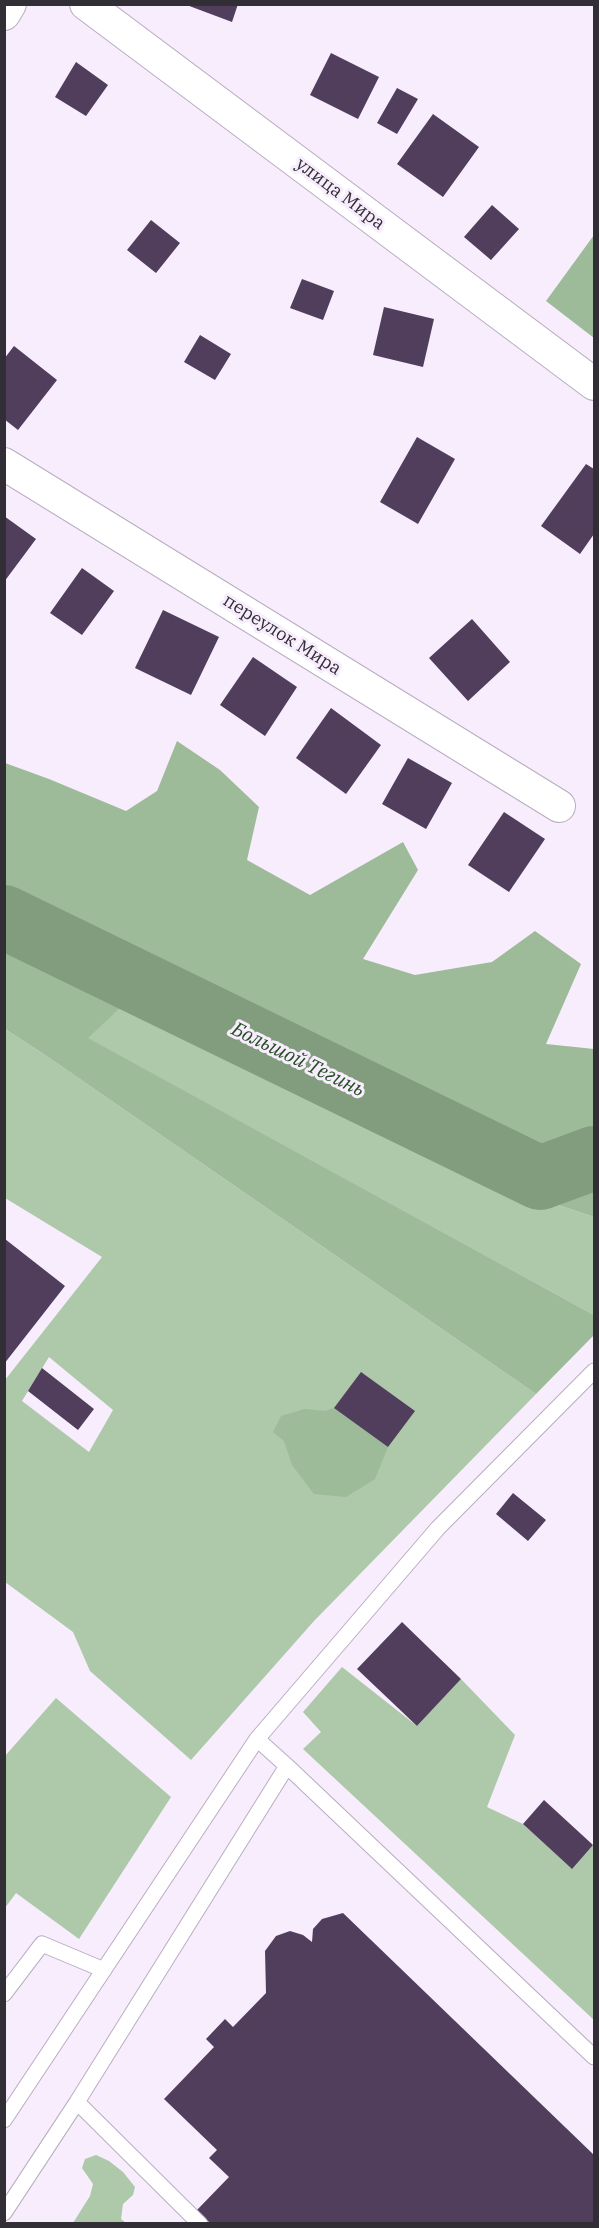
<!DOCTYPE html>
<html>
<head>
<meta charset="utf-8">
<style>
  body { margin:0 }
  #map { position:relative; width:599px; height:2228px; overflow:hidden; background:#f7edfd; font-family:"IBM Plex Serif",serif }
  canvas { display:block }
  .frame { position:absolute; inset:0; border:6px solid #322e35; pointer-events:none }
</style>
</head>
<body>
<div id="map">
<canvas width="599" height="2228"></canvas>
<div class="frame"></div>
</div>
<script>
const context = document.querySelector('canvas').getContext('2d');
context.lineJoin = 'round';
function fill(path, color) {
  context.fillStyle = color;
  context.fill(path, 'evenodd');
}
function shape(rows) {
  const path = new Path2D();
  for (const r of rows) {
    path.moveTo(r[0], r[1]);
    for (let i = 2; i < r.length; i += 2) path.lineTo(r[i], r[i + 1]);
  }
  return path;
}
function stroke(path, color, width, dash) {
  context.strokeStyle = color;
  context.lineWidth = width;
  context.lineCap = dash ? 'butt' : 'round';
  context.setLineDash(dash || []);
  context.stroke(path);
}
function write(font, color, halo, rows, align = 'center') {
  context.font = font + ' "IBM Plex Serif",serif';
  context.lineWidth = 6;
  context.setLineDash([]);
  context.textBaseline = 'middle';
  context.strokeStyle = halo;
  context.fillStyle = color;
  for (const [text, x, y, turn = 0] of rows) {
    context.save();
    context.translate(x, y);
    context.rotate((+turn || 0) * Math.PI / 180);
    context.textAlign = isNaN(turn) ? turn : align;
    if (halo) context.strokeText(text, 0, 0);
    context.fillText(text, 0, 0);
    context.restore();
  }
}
fill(shape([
  [131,998,540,1199,594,1217,594,1315,87,1038],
  [5,1029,45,1055,536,1394,314,1621,191,1760,90,1671,73,1632,5,1582,5,1380,102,1257,5,1198],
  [49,1357,113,1410,89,1452,22,1401],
  [342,1667,417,1726,461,1679,515,1735,487,1807,523,1824,571,1868,594,1844,594,2020,303,1749,321,1732,303,1712],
  [56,1698,171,1797,79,1939,16,1893,5,1908,5,1756],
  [96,2155,109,2161,123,2172,135,2187,133,2195,123,2204,121,2219,126,2223,73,2223,90,2196,93,2184,82,2168,85,2159]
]), '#aec8aa');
fill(shape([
  [594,235,594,338,546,301],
  [177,741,220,770,259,807,247,860,310,895,403,842,418,870,363,959,415,975,492,962,535,931,581,964,546,1044,594,1049,594,1217,540,1199,131,998,88,1038,594,1315,594,1335,536,1394,45,1055,5,1029,5,763,49,779,126,811,157,791],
  [334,1408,388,1447,375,1479,346,1497,314,1494,292,1465,284,1441,273,1432,281,1416,305,1409,325,1411]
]), '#9dba99');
stroke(shape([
  [4,917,540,1178,594,1158]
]), '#819d7d', 64);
fill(shape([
  [184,4,238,4,232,22],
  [331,53,379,77,358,119,310,95],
  [76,62,108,85,86,116,55,97],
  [397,88,418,99,397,134,377,123],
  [433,114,479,147,443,197,397,164],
  [492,205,519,229,491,260,464,237],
  [151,220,180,243,156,273,127,250],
  [302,279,334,291,323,320,290,308],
  [384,307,434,319,423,367,373,355],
  [200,335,231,354,215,380,184,362],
  [14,346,57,380,18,430,4,419,4,359],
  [417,437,455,459,418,524,380,502],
  [586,464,594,469,594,534,580,554,541,526],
  [4,516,36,539,4,582],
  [82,568,114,591,82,635,50,613],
  [163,610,219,637,191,695,135,668],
  [472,619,510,662,468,701,429,658],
  [253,657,297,687,265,736,220,705],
  [331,708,381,745,346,794,296,758],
  [408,758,452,783,426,829,382,804],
  [504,812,545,839,509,892,468,865],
  [5,1239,65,1286,4,1364,4,1241],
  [42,1368,94,1409,78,1430,28,1391],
  [361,1372,415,1411,388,1447,334,1408],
  [513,1493,546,1520,528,1541,496,1514],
  [402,1622,461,1679,417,1726,357,1669],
  [544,1800,593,1845,572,1869,523,1824],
  [343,1913,594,2155,594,2224,211,2224,197,2210,229,2177,209,2158,217,2150,164,2099,214,2047,206,2039,225,2019,233,2027,266,1993,265,1951,276,1936,290,1931,303,1935,312,1942,313,1929,322,1919]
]), '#513d5c');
const service = shape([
  [257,1739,287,1766,594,2057],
  [4,1994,42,1944,104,1970],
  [4,2120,257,1739,438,1528,594,1371],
  [4,2213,77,2102],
  [200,2224,77,2102,287,1766]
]);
const minor = shape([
  [86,4,594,384],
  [4,14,10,4],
  [4,464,559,806]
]);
stroke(service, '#b9adc0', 17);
stroke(minor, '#b9adc0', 34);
stroke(service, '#fff', 15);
stroke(minor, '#fff', 32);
write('18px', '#322e35', '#f7edfd', [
  ["улица Мира",340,194,37],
  ["переулок Мира",282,635,32]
]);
write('italic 20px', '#254e21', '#f7edfd', [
  ["Большой Тегинь",298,1060,26]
]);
</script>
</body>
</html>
